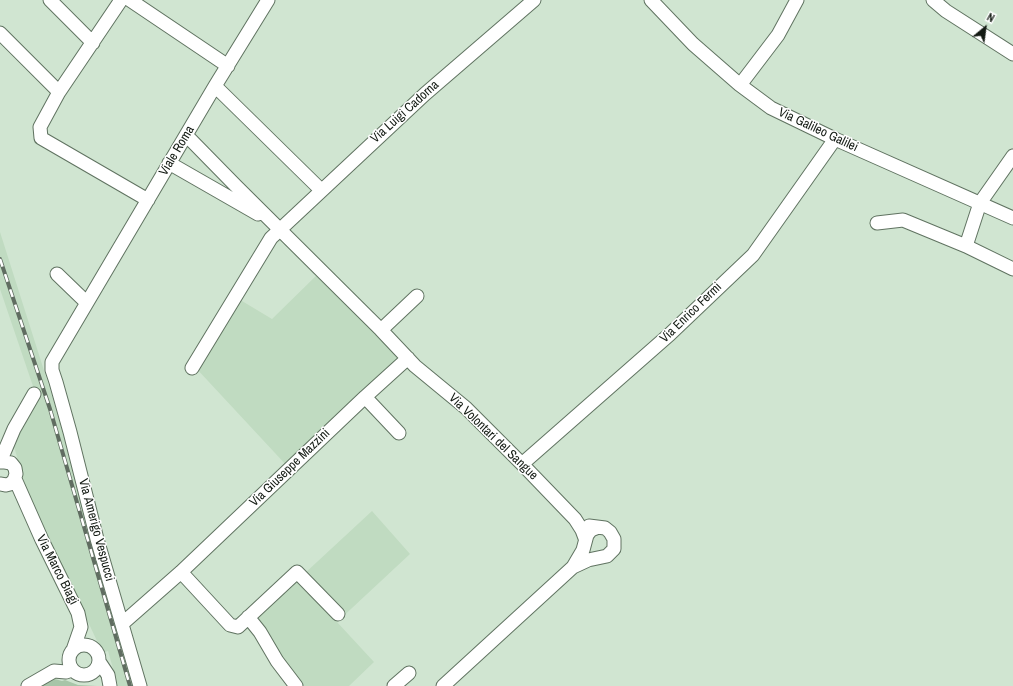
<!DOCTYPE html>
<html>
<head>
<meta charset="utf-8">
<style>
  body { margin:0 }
  #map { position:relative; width:1013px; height:686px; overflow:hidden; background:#d0e5d1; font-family:"Archivo Narrow",sans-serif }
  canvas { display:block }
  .north { position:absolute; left:965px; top:8px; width:40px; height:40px; -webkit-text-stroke:3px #fff; paint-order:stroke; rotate:29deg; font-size:11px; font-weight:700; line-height:16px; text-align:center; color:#131a13 }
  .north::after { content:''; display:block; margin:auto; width:14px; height:18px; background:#131a13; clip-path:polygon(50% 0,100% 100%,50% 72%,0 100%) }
</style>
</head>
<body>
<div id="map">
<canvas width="1013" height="686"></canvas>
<div class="north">N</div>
</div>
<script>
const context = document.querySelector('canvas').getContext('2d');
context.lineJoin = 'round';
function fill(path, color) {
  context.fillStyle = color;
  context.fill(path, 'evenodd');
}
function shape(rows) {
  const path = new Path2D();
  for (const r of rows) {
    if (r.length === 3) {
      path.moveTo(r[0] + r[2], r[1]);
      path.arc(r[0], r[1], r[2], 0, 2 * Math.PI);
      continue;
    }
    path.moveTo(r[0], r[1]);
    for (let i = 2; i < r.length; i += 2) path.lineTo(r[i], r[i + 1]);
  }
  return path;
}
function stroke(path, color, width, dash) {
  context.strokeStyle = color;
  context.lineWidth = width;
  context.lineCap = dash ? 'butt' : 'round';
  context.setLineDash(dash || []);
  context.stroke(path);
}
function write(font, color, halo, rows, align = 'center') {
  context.font = font + ' "Archivo Narrow",sans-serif';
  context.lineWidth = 3;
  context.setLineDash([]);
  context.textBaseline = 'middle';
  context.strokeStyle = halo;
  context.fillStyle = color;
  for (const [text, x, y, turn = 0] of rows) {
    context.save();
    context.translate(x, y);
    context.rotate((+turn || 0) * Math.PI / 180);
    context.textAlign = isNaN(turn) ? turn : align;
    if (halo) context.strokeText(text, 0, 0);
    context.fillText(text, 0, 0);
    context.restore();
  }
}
fill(shape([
  [0,232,54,402,136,686,118,686,108,651,105,652,97,641,27,492,13,443,37,398,0,289],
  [320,272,400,358,288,467,195,367,237,298,272,319],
  [372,511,410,554,337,622,374,662,349,686,301,686,246,616,304,574]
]), '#c0dbc1');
fill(shape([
  [48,677,62,681,65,680,78,685,97,686,32,686]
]), '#a7c5a8');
const minor = shape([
  [50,0,93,43],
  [121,0,59,92,40,127,41,138,148,200],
  [130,0,228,66],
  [651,0,693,44,740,85,771,108,835,139,1013,218],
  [933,0,946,11,1013,54],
  [0,33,59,92],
  [740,85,778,35,797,0],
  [215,86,321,190],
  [186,135,236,186,381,330,415,366,466,408,522,464,575,519,582,530,585,538],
  [1013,156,980,203,966,246,1013,269],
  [169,163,258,214],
  [877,223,903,220,966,246],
  [57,274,86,302],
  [381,330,417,296],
  [192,368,271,238,425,94,534,0],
  [365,397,399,433],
  [0,462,14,429,34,394],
  [0,462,5,462,11,463,15,468,16,474,14,480,10,484,6,485,0,484],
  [522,464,670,334,753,255,835,139],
  [15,479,42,540,78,613,81,627,73,650],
  [573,567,588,560,607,556,614,549,614,539,610,532,605,528,589,526],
  [181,572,230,625,238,627,297,572,338,614],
  [248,617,260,632,277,661,296,686],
  [123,623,181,572,365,397,408,358],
  [84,660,15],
  [100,663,108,675,110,686],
  [28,686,54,671,66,672,72,670],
  [140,686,97,539,70,432,56,382,52,370,52,362,215,86,268,0],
  [394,686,409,673],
  [443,686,573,567,583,550,587,535,591,530,596,528]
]);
stroke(minor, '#607361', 15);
stroke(minor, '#fff', 13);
const rail = shape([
  [0,259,50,409,130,686]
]);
stroke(rail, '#606d61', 4);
stroke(rail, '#fff', 2.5, [8]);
write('13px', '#131a13', '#fff', [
  ["Via Luigi Cadorna",405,112,-42],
  ["Via Galileo Galilei",818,130,25],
  ["Viale Roma",177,151,-59],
  ["Via Enrico Fermi",691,313,-44],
  ["Via Volontari del Sangue",493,437,44],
  ["Via Giuseppe Mazzini",290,468,-44],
  ["Via Amerigo Vespucci",96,530,75],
  ["Via Marco Biagi",57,570,63]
]);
</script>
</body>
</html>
